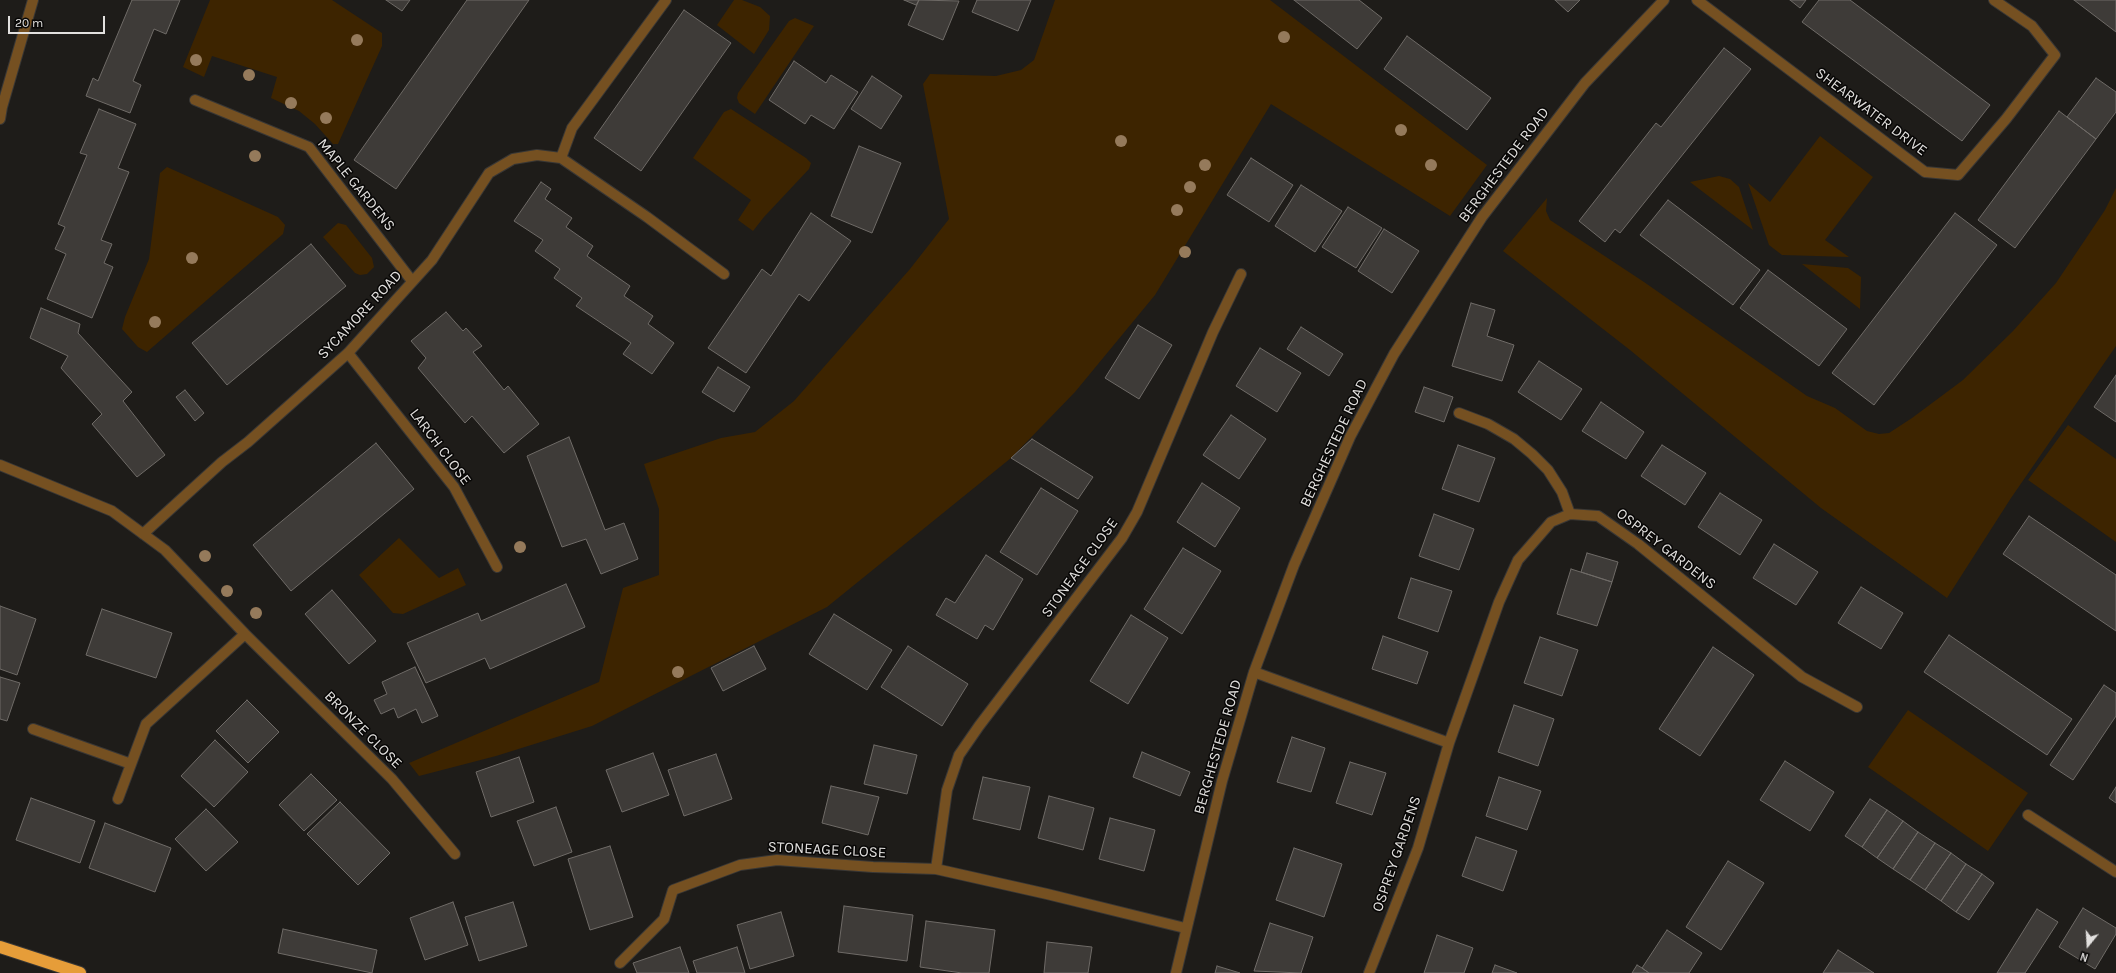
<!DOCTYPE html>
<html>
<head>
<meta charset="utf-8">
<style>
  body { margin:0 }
  #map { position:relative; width:2116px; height:973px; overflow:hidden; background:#1e1c19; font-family:Karla,sans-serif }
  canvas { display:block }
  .north { position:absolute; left:2068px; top:925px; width:40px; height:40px; -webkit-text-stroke:3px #080706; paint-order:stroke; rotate:198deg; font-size:11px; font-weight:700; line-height:16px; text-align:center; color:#e2e0de }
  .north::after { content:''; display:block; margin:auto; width:14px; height:18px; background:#e2e0de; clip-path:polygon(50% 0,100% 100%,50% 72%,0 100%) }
  .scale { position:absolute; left:8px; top:16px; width:97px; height:18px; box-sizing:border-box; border:2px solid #e2e0de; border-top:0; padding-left:5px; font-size:12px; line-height:14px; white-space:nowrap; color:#e2e0de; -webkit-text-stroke:3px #080706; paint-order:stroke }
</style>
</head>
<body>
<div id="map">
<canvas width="2116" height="973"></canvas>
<div class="north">N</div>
<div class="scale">20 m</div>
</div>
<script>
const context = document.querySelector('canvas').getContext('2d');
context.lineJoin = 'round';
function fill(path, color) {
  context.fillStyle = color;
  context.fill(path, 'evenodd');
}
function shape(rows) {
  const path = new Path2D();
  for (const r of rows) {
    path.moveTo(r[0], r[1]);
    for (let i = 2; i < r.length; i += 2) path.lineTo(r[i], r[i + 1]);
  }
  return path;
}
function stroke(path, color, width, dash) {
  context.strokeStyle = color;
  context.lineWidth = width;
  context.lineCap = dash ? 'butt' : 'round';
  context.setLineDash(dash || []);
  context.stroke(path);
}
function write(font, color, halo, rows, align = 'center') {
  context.font = font + ' Karla,sans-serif';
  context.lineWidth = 3;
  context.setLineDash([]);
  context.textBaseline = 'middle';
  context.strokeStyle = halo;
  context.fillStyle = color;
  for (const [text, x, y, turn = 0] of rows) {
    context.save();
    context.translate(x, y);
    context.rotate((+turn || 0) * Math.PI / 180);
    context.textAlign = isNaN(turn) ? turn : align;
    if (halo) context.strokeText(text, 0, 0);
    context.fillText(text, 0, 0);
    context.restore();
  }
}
fill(shape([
  [210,0,332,0,382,33,382,46,338,144,333,144,315,124,299,111,271,98,277,77,212,56,204,77,183,67],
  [734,0,742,0,760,7,770,16,769,30,754,54,717,25],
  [1055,0,1270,0,1487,165,1450,216,1271,104,1155,295,1075,392,1011,458,827,607,592,726,496,756,419,776,409,763,599,682,623,588,659,575,659,509,644,464,721,438,755,432,794,401,910,269,949,219,923,84,930,74,996,76,1021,70,1034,60],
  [795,18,814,26,755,114,739,103,737,98,738,93,789,21],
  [731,109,806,158,811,163,809,169,764,217,753,231,738,220,751,200,693,158,724,112],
  [1820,136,1873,177,1825,240,1849,257,1782,255,1769,245,1748,183,1770,202],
  [167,167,278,217,285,225,283,234,147,352,138,347,122,329,125,317,149,259,160,173],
  [1719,176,1730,179,1739,187,1753,230,1690,182],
  [2116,188,2116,346,2011,498,1947,598,1821,508,1630,350,1503,251,1547,198,1546,211,1550,220,1644,282,1807,396,1835,408,1867,431,1879,434,1889,433,1912,418,1963,380,2013,331,2056,283,2105,210],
  [338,223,346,225,372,258,374,267,367,274,360,275,355,273,323,237],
  [1802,264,1848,268,1861,277,1860,309],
  [2068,425,2116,459,2116,542,2028,480],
  [399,538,439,578,458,568,466,585,403,614,393,613,359,575],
  [1908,710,2028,793,1988,851,1868,767]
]), '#3d2400');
const building = shape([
  [132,0,180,0,166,34,154,29,133,81,141,85,130,113,86,96,93,78,98,81,132,0],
  [386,0,410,0,402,11,386,0],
  [467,0,529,0,396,189,354,160,467,0],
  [904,0,919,0,916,5,904,0],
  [919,0,959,1,943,40,908,25,919,0],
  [977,0,1031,0,1018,31,972,12,977,0],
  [1294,0,1359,0,1382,18,1357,49,1294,0],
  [1555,0,1580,0,1568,12,1555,0],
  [1790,0,1806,0,1800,8,1790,0],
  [1819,0,1850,0,1990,105,1962,141,1802,22,1819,0],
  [2074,0,2116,0,2116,32,2074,0],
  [684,10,731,43,641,171,594,138,684,10],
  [1407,36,1491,98,1467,130,1384,69,1407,36],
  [1724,48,1751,69,1620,233,1615,229,1605,242,1579,221,1656,123,1661,127,1724,48],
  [794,61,826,83,831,75,858,92,834,129,811,115,805,124,769,100,794,61],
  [872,76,902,96,881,129,851,109,872,76],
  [2096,78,2116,92,2116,112,2096,139,2067,117,2096,78],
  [99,109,136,124,118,168,129,172,101,240,112,244,104,263,113,267,92,318,47,299,66,254,55,249,65,227,58,224,87,155,80,153,99,109],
  [2059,111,2096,139,2015,248,1978,220,2059,111],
  [859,146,901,163,872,233,831,216,859,146],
  [1251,158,1293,185,1269,222,1227,195,1251,158],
  [541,182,551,189,545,199,572,218,566,227,593,246,587,256,630,286,624,296,653,316,648,324,674,343,652,374,623,354,631,343,576,306,582,298,554,278,560,269,535,251,543,240,514,221,541,182],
  [1301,185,1342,211,1315,252,1275,226,1301,185],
  [1668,200,1760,270,1733,305,1640,235,1668,200],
  [1348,207,1382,228,1356,268,1322,247,1348,207],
  [811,213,851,241,809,301,799,294,746,373,708,348,762,269,771,276,811,213],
  [1955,213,1997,245,1874,405,1832,373,1955,213],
  [1384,229,1419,251,1392,293,1358,271,1384,229],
  [311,244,346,286,227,385,192,343,311,244],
  [1768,270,1847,329,1819,366,1740,308,1768,270],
  [1471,303,1495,310,1487,336,1514,345,1502,381,1452,366,1471,303],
  [41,308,80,324,78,333,132,392,123,401,165,455,137,477,92,424,102,414,61,368,68,356,30,338,41,308],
  [446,312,463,331,466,328,482,346,473,352,504,390,508,386,539,424,504,453,472,416,465,423,418,368,426,358,411,341,446,312],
  [1138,325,1172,345,1139,399,1105,378,1138,325],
  [1301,327,1343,354,1329,376,1287,349,1301,327],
  [1260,348,1301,373,1277,412,1236,386,1260,348],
  [1539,361,1582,389,1561,420,1518,392,1539,361],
  [718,367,750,387,734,412,702,392,718,367],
  [2116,375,2116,422,2094,407,2116,375],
  [1424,387,1453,397,1444,422,1415,412,1424,387],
  [185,390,204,413,195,421,176,397,185,390],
  [1601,402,1644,432,1626,459,1582,431,1601,402],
  [1231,415,1266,439,1239,479,1203,455,1231,415],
  [569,437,605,530,624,523,638,559,601,574,586,539,562,547,527,456,569,437],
  [1032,439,1093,477,1078,499,1011,458,1032,439],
  [376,443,414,489,291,591,253,545,376,443],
  [1458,445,1495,458,1479,502,1442,489,1458,445],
  [1662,445,1706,473,1685,505,1641,476,1662,445],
  [1202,483,1240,508,1215,547,1177,522,1202,483],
  [1041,488,1078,511,1037,575,1000,552,1041,488],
  [1720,493,1762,520,1740,555,1698,527,1720,493],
  [1434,514,1474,529,1459,570,1419,556,1434,514],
  [2029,516,2116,575,2116,631,2003,554,2029,516],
  [1774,544,1818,572,1796,605,1753,578,1774,544],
  [1183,548,1221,571,1182,634,1144,609,1183,548],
  [1587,553,1618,562,1612,582,1581,572,1587,553],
  [986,555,1023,579,993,630,985,625,977,639,936,615,946,598,955,603,986,555],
  [1571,569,1612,582,1597,626,1557,614,1571,569],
  [1411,578,1452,591,1438,632,1398,618,1411,578],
  [566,584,585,627,490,669,485,658,426,683,407,643,478,613,481,621,566,584],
  [1861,587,1903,613,1881,649,1838,623,1861,587],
  [332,590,376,641,349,664,305,614,332,590],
  [0,606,36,619,17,675,0,669,0,606],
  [102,609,172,633,156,678,86,655,102,609],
  [834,614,892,650,867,690,809,654,834,614],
  [1131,615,1168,638,1128,704,1090,681,1131,615],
  [1949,635,2072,719,2047,755,1924,672,1949,635],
  [1383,636,1428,652,1417,684,1372,669,1383,636],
  [1540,637,1578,650,1562,696,1524,683,1540,637],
  [754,646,766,669,723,691,711,668,754,646],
  [908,646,968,684,942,726,881,687,908,646],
  [1713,647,1754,675,1700,756,1659,729,1713,647],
  [415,667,438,716,422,723,416,709,398,718,394,708,381,714,374,700,387,694,382,682,415,667],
  [0,677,20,683,7,721,0,719,0,677],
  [2104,685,2116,693,2116,716,2073,780,2050,765,2104,685],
  [247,700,279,732,248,763,216,731,247,700],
  [1514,705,1554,719,1538,766,1498,752,1514,705],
  [1292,737,1325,748,1311,792,1277,782,1292,737],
  [215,740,248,772,214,807,181,776,215,740],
  [874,745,917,755,907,794,864,784,874,745],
  [1142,752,1190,772,1180,796,1133,777,1142,752],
  [653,753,669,795,622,812,606,770,653,753],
  [716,754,732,799,684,816,668,770,716,754],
  [519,757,534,802,491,817,476,772,519,757],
  [1785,761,1834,792,1810,831,1760,800,1785,761],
  [1350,762,1386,773,1372,815,1336,803,1350,762],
  [311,774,337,800,304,831,279,805,311,774],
  [983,777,1030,787,1020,830,973,819,983,777],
  [1499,777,1541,791,1527,830,1486,816,1499,777],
  [831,786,879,797,868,835,822,823,831,786],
  [2116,787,2116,803,2109,798,2116,787],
  [1049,796,1094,808,1083,850,1038,838,1049,796],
  [31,798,95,821,80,863,16,840,31,798],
  [1870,799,1887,810,1862,847,1845,836,1870,799],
  [340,802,390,853,358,885,307,834,340,802],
  [556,807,572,852,534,866,517,821,556,807],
  [206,809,238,842,206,871,175,839,206,809],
  [1887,810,1903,821,1877,858,1862,847,1887,810],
  [1110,818,1155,830,1144,871,1099,859,1110,818],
  [1903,821,1918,832,1893,869,1877,858,1903,821],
  [105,823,171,848,155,892,89,868,105,823],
  [1918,832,1935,843,1910,880,1893,869,1918,832],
  [1476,837,1517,851,1503,891,1462,876,1476,837],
  [1935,843,1951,853,1925,890,1910,880,1935,843],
  [610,846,633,917,590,930,568,859,610,846],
  [1294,848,1342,864,1324,917,1276,900,1294,848],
  [1951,853,1966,864,1941,901,1925,890,1951,853],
  [1728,861,1764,883,1721,950,1686,927,1728,861],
  [1966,864,1982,874,1956,912,1941,901,1966,864],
  [1982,874,1994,883,1969,920,1956,912,1982,874],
  [453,902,468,945,425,960,410,918,453,902],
  [513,902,527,946,479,961,465,917,513,902],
  [844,906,913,915,907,961,838,952,844,906],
  [2083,908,2116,928,2116,934,2095,969,2059,947,2083,908],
  [2037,909,2058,922,2025,973,1997,973,2037,909],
  [781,912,794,956,750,969,737,925,781,912],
  [926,921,995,930,989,973,962,973,920,967,926,921],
  [1270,923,1313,937,1301,973,1254,971,1270,923],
  [283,929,377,950,372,973,278,953,283,929],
  [1667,930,1702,953,1689,973,1649,973,1642,968,1667,930],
  [1437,935,1473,948,1464,973,1424,973,1437,935],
  [1047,942,1092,947,1088,973,1044,973,1047,942],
  [680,947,689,973,637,973,633,963,680,947],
  [737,947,745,973,697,973,693,961,737,947],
  [1838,950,1874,973,1823,973,1838,950],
  [1495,965,1517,973,1492,973,1495,965],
  [1637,965,1642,968,1649,973,1632,973,1637,965],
  [1217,966,1240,973,1215,973,1217,966]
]);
fill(building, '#3e3b38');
stroke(building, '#6f6b67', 1);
const minor = shape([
  [1697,0,1925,172,1958,175,2006,119,2055,55,2032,26,1994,0],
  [195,100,309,147,412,281],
  [0,119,2,107,33,0],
  [561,158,572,128,666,0],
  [348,353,454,487,497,567],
  [1459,413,1488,424,1514,439,1532,454,1548,470,1562,492,1570,514],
  [0,465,112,511,165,550,245,634,392,779,455,854],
  [143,534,222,462,248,442,348,353,432,260,489,173,513,159,537,155,561,158,647,217,724,274],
  [1254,672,1449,743],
  [33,729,131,764],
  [118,799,146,724,245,634],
  [2028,815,2116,872],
  [936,869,947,790,959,755,979,726,1122,538,1137,512,1213,332,1241,274],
  [620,963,664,919,673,890,740,865,777,860,873,867,936,869,1047,894,1185,928],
  [1176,973,1222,781,1254,672,1294,565,1350,437,1394,354,1482,217,1585,83,1664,0],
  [1369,973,1418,848,1449,743,1499,602,1518,560,1551,522,1570,514,1598,516,1638,544,1802,677,1857,707]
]);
const highway = shape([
  [0,947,80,973]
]);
stroke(minor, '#393735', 12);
stroke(highway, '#393735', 14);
stroke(minor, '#755021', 10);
stroke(highway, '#e69d39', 12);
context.fillStyle = '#957a5b';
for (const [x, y] of [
  [1284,37],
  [357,40],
  [196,60],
  [249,75],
  [291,103],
  [326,118],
  [1401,130],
  [1121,141],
  [255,156],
  [1205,165],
  [1431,165],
  [1190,187],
  [1177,210],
  [1185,252],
  [192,258],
  [155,322],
  [520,547],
  [205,556],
  [227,591],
  [256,613],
  [678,672]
]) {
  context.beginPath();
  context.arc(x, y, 6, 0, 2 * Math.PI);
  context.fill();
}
write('15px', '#e2e0de', '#080706', [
  ["SHEARWATER DRIVE",1871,112,37],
  ["BERGHESTEDE ROAD",1504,165,-53],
  ["MAPLE GARDENS",356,185,51],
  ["SYCAMORE ROAD",360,315,-47],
  ["BERGHESTEDE ROAD",1334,443,-65],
  ["LARCH CLOSE",440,447,53],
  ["OSPREY GARDENS",1666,549,38],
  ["STONEAGE CLOSE",1080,568,-54],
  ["BRONZE CLOSE",363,730,45],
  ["BERGHESTEDE ROAD",1218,747,-74],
  ["STONEAGE CLOSE",827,850,3],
  ["OSPREY GARDENS",1397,854,-71]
]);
</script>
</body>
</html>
